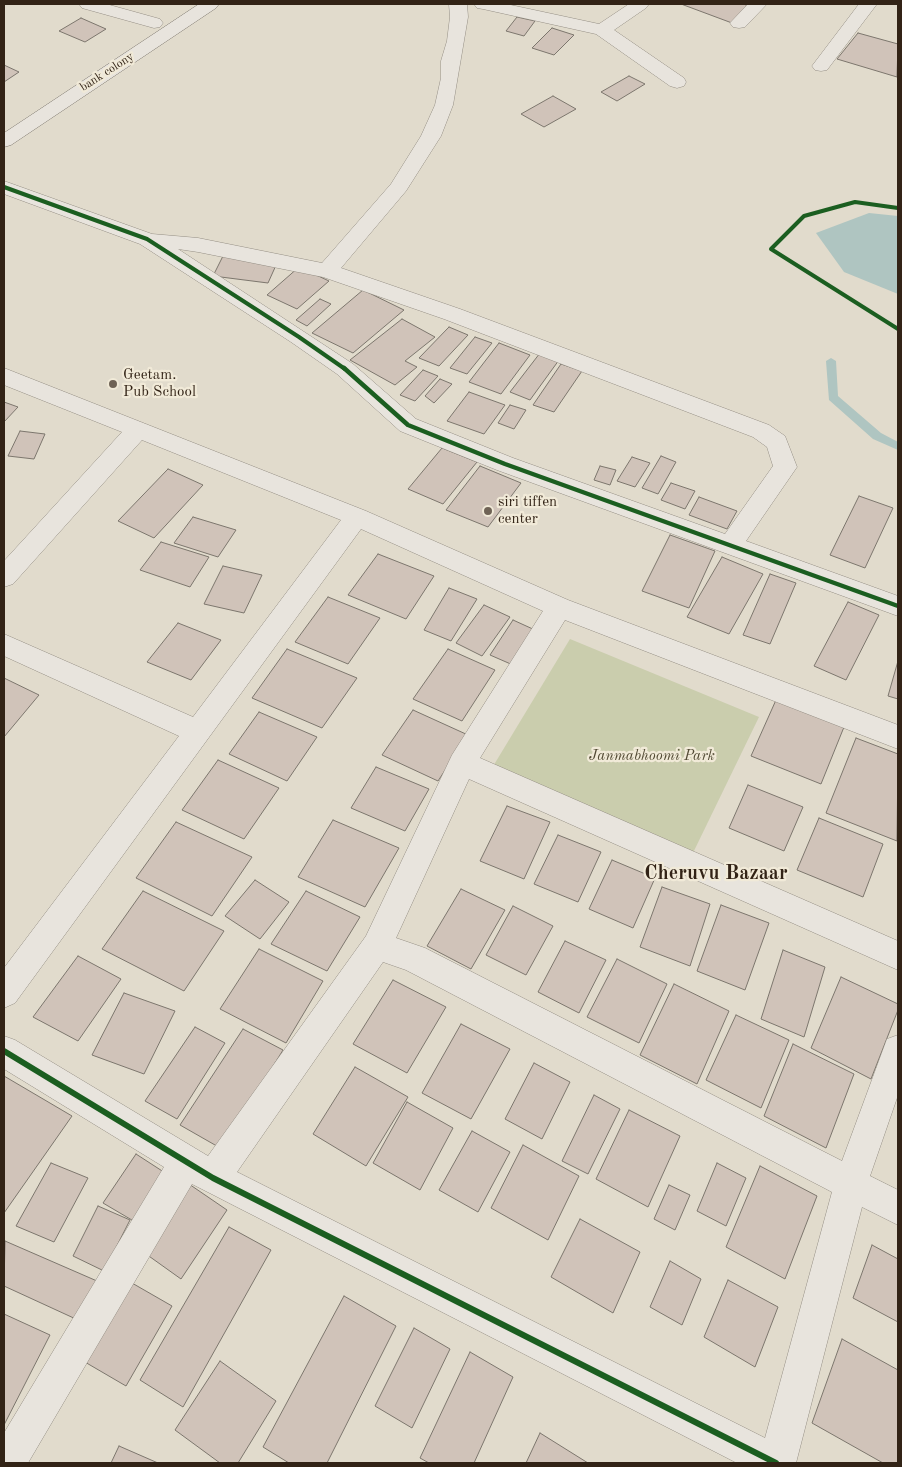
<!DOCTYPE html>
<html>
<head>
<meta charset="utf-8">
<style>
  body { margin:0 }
  #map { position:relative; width:902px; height:1467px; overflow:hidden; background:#e1dbcc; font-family:"Old Standard TT",serif }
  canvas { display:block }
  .frame { position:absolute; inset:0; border:5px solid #322316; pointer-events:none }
</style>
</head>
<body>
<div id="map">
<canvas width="902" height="1467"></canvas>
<div class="frame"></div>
</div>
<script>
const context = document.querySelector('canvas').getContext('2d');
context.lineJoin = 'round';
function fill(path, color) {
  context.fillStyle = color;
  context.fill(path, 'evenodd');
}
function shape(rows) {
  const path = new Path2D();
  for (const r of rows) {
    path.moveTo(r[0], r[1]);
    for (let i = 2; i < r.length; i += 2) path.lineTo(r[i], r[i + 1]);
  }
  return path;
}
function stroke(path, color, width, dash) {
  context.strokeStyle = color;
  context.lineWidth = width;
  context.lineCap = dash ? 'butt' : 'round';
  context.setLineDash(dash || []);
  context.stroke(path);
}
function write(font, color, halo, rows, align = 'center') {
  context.font = font + ' "Old Standard TT",serif';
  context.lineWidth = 4.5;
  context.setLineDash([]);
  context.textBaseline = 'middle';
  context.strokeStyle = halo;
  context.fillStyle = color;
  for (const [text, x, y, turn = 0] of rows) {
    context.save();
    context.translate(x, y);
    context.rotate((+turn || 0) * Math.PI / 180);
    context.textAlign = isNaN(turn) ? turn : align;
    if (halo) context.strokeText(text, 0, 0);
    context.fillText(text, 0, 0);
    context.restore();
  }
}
fill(shape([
  [570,639,759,717,691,857,492,768]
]), '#cacdad');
fill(shape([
  [869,213,898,216,898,294,844,272,816,233]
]), '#afc5c1');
fill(shape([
  [831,358,836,361,838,396,881,433,898,442,898,450,873,439,829,400,826,361,831,358]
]), '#afc5c1');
const building = shape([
  [681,4,743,4,752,7,732,23,681,4],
  [517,17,535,21,524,36,506,31,517,17],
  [81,18,106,29,85,42,59,31,81,18],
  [552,28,574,35,554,55,532,48,552,28],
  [858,33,898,44,897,77,837,59,858,33],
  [4,65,19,72,4,82,4,65],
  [629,76,645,84,617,101,601,92,629,76],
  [553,96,576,109,544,127,521,114,553,96],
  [223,256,277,263,268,283,213,276,223,256],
  [299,267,329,281,297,309,267,295,299,267],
  [363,290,404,310,353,353,312,333,363,290],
  [320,299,331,304,307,326,296,320,320,299],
  [402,319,435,337,405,361,417,367,395,385,350,360,402,319],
  [449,327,468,335,439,366,419,358,449,327],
  [475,337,492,343,467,374,450,368,475,337],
  [499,343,530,355,501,394,469,382,499,343],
  [540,353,559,360,530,400,510,392,540,353],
  [561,364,582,371,554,412,533,405,561,364],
  [423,370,438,376,415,401,400,395,423,370],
  [440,379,452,384,434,403,425,396,440,379],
  [469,392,505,405,484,434,447,421,469,392],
  [4,402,18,407,4,422,4,402],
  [510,405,526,410,514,429,498,423,510,405],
  [20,431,45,434,34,459,8,456,20,431],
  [442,448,477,462,443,504,408,489,442,448],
  [661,456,676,462,658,494,642,488,661,456],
  [632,457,650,463,635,487,617,481,632,457],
  [480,466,521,483,488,527,446,510,480,466],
  [600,466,616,470,610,485,594,480,600,466],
  [168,469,203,485,154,538,118,521,168,469],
  [671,483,695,491,685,509,661,500,671,483],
  [859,496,893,508,865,568,830,555,859,496],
  [699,497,737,511,727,529,689,515,699,497],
  [193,517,236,530,218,557,174,543,193,517],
  [670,535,715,551,689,608,642,591,670,535],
  [161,542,209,557,190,587,140,570,161,542],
  [378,554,434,576,406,619,348,595,378,554],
  [722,557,763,574,729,634,687,617,722,557],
  [223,566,262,575,244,613,204,604,223,566],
  [770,574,796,583,770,644,743,635,770,574],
  [449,588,477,599,451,641,424,630,449,588],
  [328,597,380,618,348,664,295,642,328,597],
  [848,602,879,615,846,680,814,666,848,602],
  [484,605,510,617,482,656,456,643,484,605],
  [513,620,535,630,513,665,490,655,513,620],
  [178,623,221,640,191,680,147,662,178,623],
  [287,649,357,678,322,728,252,698,287,649],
  [448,649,495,670,462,721,413,699,448,649],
  [898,661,898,699,888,696,898,661],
  [4,678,39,695,4,737,4,678],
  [776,700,844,727,821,784,751,756,776,700],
  [413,710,468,735,438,781,382,755,413,710],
  [259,712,317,737,287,781,229,754,259,712],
  [856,738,898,754,897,841,826,813,856,738],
  [218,760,279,788,244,839,182,810,218,760],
  [376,767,429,789,405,831,351,808,376,767],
  [748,785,803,807,784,851,729,828,748,785],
  [507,806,550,822,524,879,480,861,507,806],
  [819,818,883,844,863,897,797,870,819,818],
  [333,820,399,848,365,907,298,877,333,820],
  [176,822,252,857,212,916,136,878,176,822],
  [558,835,601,852,578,902,534,884,558,835],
  [612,860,655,878,633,928,589,909,612,860],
  [255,880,289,902,260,939,225,916,255,880],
  [662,887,710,904,690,966,640,947,662,887],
  [461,889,505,910,471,969,427,946,461,889],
  [143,891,224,931,184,991,102,949,143,891],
  [306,891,360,917,327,971,271,944,306,891],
  [721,905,769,923,745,990,697,971,721,905],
  [513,906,553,926,526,975,486,955,513,906],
  [565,941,606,960,579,1013,538,992,565,941],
  [259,949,323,981,286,1043,220,1009,259,949],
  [783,950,825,967,804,1037,761,1019,783,950],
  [78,956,121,979,78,1041,33,1017,78,956],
  [617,959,667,984,639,1043,587,1017,617,959],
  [841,977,898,1004,898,1010,871,1079,811,1048,841,977],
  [393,980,446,1007,407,1073,353,1044,393,980],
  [674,984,729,1011,697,1084,640,1055,674,984],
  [124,993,175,1011,144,1074,92,1055,124,993],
  [736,1015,789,1040,761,1108,706,1080,736,1015],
  [461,1024,510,1049,471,1119,422,1093,461,1024],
  [195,1027,225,1043,177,1119,145,1101,195,1027],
  [243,1029,283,1050,222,1149,180,1125,243,1029],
  [793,1044,854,1074,826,1148,764,1116,793,1044],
  [534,1063,570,1082,542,1139,505,1119,534,1063],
  [355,1067,408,1097,366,1166,313,1134,355,1067],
  [4,1076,72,1116,4,1213,4,1076],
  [594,1095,620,1109,588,1174,562,1161,594,1095],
  [407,1102,453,1128,420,1190,373,1163,407,1102],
  [629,1110,680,1136,648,1207,596,1179,629,1110],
  [472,1131,510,1152,478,1212,439,1190,472,1131],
  [523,1145,579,1176,548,1240,491,1208,523,1145],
  [136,1154,173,1178,142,1226,103,1203,136,1154],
  [51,1163,88,1178,54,1242,16,1226,51,1163],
  [717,1163,746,1178,726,1226,697,1211,717,1163],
  [760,1166,817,1196,785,1279,726,1247,760,1166],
  [186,1182,227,1210,181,1279,139,1249,186,1182],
  [669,1185,690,1195,675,1230,654,1219,669,1185],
  [98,1206,130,1220,104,1271,73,1256,98,1206],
  [580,1219,640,1252,613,1313,551,1277,580,1219],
  [229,1227,271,1250,183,1407,140,1380,229,1227],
  [5,1241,97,1281,78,1320,4,1286,5,1241],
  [872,1245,898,1259,898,1322,853,1298,872,1245],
  [670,1261,701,1279,682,1325,650,1307,670,1261],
  [125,1279,172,1306,126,1386,78,1358,125,1279],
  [728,1280,778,1307,755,1367,704,1337,728,1280],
  [344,1296,396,1326,327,1463,289,1463,263,1447,344,1296],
  [4,1314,50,1335,4,1425,4,1314],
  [414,1328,450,1349,412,1428,375,1406,414,1328],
  [842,1339,898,1370,898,1463,883,1463,812,1423,842,1339],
  [470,1352,513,1377,474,1463,429,1463,420,1458,470,1352],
  [220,1361,276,1401,238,1463,220,1463,175,1430,220,1361],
  [540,1433,588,1463,526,1463,540,1433],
  [119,1446,158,1463,111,1463,119,1446]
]);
fill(building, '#d0c3b9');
stroke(building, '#7c766d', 1);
const minor = shape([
  [79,4,106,4,160,19,163,23,160,27,154,28,82,8,79,4],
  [449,4,467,4,468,17,453,105,441,136,406,191,341,268,460,309,769,425,785,436,797,467,746,541,898,596,898,616,497,470,400,431,337,374,291,342,140,244,4,194,4,181,152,234,198,238,322,263,391,184,421,136,435,105,441,78,441,61,447,41,450,17,449,4],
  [178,249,198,252,323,277,444,319,753,437,767,447,773,466,725,534,513,458,416,419,353,364,178,249],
  [474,4,506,4,599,24,629,4,649,4,646,8,614,30,684,78,686,82,684,86,677,88,670,86,596,34,483,9,477,8,474,4],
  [748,4,767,4,745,27,739,28,733,27,730,23,748,4],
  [859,4,877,4,827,70,821,71,815,70,812,66,859,4],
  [4,368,366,511,568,600,898,725,898,749,565,620,480,758,898,941,898,970,469,779,396,938,425,948,842,1161,887,1039,898,1035,898,1095,870,1176,898,1190,898,1225,862,1207,796,1463,737,1463,192,1184,28,1463,4,1463,4,1433,164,1167,4,1069,4,1036,15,1040,208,1156,366,936,452,755,543,611,361,529,15,1003,4,1008,4,968,179,736,4,656,4,634,193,717,341,520,142,440,13,584,4,587,4,561,122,432,4,385,4,368],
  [383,962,406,970,832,1192,765,1438,237,1172,383,962]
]);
const secondary = shape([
  [199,4,219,4,216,8,11,145,4,147,4,133,199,4]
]);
stroke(minor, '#958f85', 1);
stroke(secondary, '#7c766d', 1);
fill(minor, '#e8e4dd');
fill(secondary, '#e8e4dd');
stroke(shape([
  [4,187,147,239,299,337,345,369],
  [898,208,855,202,804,216,771,249,898,329]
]), '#1b5e20', 4);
stroke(shape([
  [344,368,408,425,505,464,898,606]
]), '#1b5e20', 4.5);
stroke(shape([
  [4,1051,213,1178,776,1463]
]), '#1b5e20', 6);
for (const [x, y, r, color] of [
  [113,384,5,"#6f6356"],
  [488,511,5,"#6f6356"]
]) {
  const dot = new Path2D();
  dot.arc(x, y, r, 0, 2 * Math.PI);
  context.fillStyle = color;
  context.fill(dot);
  stroke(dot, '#f1ead8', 2);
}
write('12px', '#322316', '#f1ead8', [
  ["bank colony",107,72,-33]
]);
write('15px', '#322316', '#f1ead8', [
  ["Geetam.",123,375],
  ["Pub School",123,392],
  ["siri tiffen",498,502],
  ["center",498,519]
], 'left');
write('italic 15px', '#534b35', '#f1ead8', [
  ["Janmabhoomi Park",652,756]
]);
write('bold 20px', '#322316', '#f1ead8', [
  ["Cheruvu Bazaar",716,874]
]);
</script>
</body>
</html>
